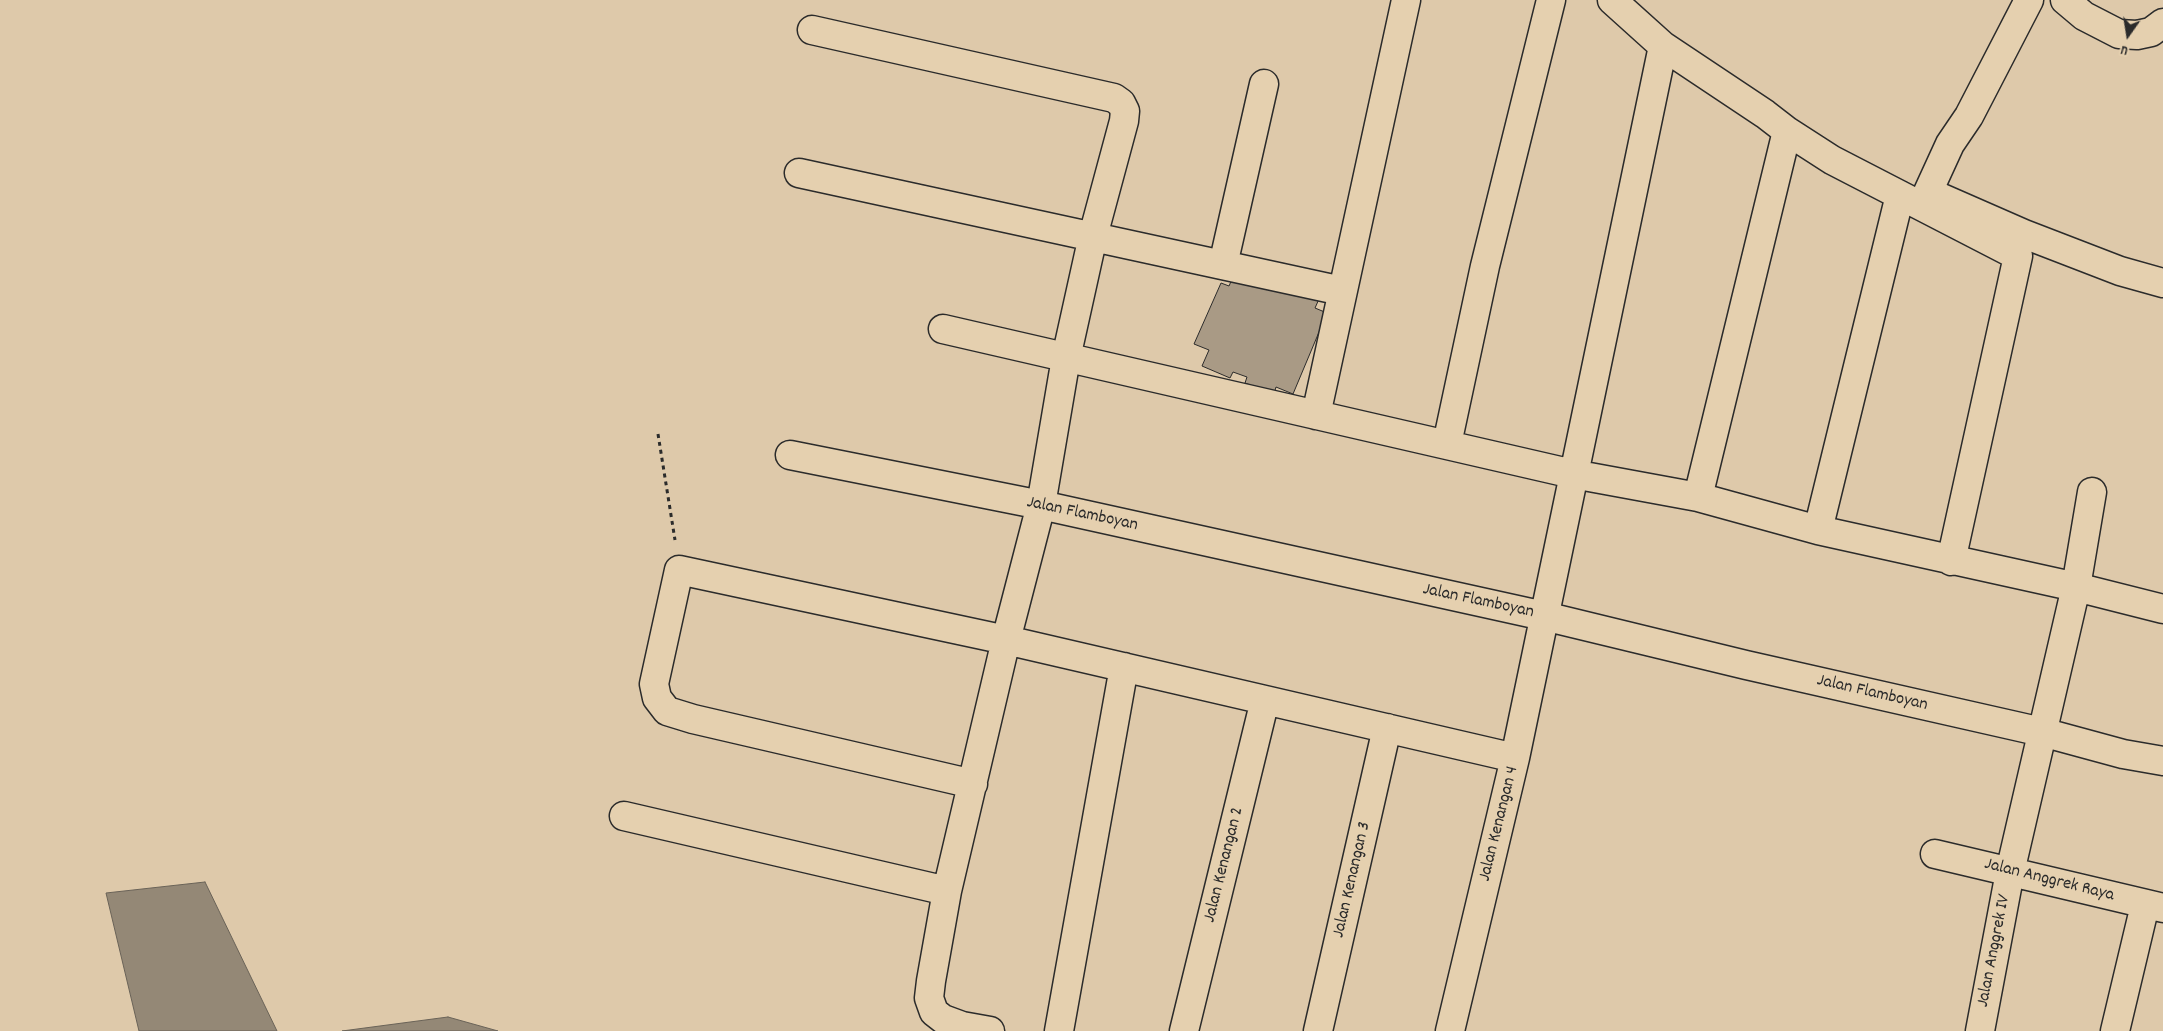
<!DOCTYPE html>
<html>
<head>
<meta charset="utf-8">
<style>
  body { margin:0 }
  #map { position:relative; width:2163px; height:1031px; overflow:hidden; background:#dec9aa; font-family:Dekko,sans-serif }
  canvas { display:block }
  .north { position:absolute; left:2103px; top:10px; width:50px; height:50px; -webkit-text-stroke:4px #e5d0af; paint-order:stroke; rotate:193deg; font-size:14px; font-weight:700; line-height:20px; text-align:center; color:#2b2b2b }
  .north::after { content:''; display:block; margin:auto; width:18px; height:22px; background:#2b2b2b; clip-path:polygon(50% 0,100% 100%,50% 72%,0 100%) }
</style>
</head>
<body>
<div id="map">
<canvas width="2163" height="1031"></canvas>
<div class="north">U</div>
</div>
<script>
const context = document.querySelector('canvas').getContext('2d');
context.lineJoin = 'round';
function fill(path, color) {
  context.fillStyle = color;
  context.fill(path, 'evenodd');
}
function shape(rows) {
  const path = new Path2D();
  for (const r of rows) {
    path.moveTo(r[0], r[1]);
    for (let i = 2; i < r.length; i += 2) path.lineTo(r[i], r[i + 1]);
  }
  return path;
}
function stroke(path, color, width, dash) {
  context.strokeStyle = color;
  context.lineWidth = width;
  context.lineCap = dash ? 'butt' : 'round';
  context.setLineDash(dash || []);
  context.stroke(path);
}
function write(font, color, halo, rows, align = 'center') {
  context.font = font + ' Dekko,sans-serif';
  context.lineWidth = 5;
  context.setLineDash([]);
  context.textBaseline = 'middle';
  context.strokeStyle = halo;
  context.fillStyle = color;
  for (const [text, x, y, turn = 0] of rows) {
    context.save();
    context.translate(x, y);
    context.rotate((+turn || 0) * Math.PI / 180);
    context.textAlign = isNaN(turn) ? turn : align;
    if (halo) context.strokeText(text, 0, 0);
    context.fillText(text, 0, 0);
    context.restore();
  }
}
const water = shape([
  [205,882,277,1031,139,1031,106,893,205,882],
  [448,1017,498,1031,342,1031,448,1017]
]);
fill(water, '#948876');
stroke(water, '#6a6358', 1);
const building = shape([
  [1237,268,1319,299,1315,308,1327,313,1293,394,1276,387,1274,394,1245,383,1247,377,1233,372,1230,378,1202,366,1209,350,1194,344,1221,283,1229,286,1237,268]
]);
fill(building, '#a99a85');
stroke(building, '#2b2b2b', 1);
const minor = shape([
  [1612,0,1663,46],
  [2029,0,1969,116,1950,144,1928,192,2024,234,2120,271,2163,283],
  [2065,0,2084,16,2119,34,2137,35,2151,32,2163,23],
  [812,30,1114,98,1121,103,1125,111,1124,121,1093,236,1066,358,1041,505,1006,640,947,891,931,981,929,998,934,1012,943,1019,962,1026,990,1031],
  [799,173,1342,291],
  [1223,265,1264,84],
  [943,329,1573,474,1698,497,1818,530,2076,587,2163,609],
  [1316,415,1406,0],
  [1447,444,1485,266,1551,0],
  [790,455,1041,505,1544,616,1746,665,2042,732,2123,754,2163,761],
  [1698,497,1787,131,1832,160,2018,256,1951,561],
  [1818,530,1900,195],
  [973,784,693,719,667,711,657,698,654,684,679,570,1006,640,1515,758],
  [624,816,947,891],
  [1935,854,2163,908],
  [1059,1031,1124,667],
  [1184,1031,1265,700],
  [1318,1031,1387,728],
  [1450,1031,1515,758,1663,46,1765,114,1787,131],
  [1980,1031,2010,872,2076,587,2092,492],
  [2115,1031,2145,905]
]);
stroke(minor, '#2b2b2b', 31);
stroke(shape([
  [658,434,675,540]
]), '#2b2b2b', 3, [4, 4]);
stroke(minor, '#e5d0af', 28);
write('18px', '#2b2b2b', '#e5d0af', [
  ["Jalan Flamboyan",1082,515,12],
  ["Jalan Flamboyan",1478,602,12],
  ["Jalan Flamboyan",1872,694,13],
  ["Jalan Kenangan 4",1500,824,-76],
  ["Jalan Kenangan 2",1225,865,-76],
  ["Jalan Kenangan 3",1353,880,-77],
  ["Jalan Anggrek Raya",2049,881,14],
  ["Jalan Anggrek IV",1995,951,-79]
]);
</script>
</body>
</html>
